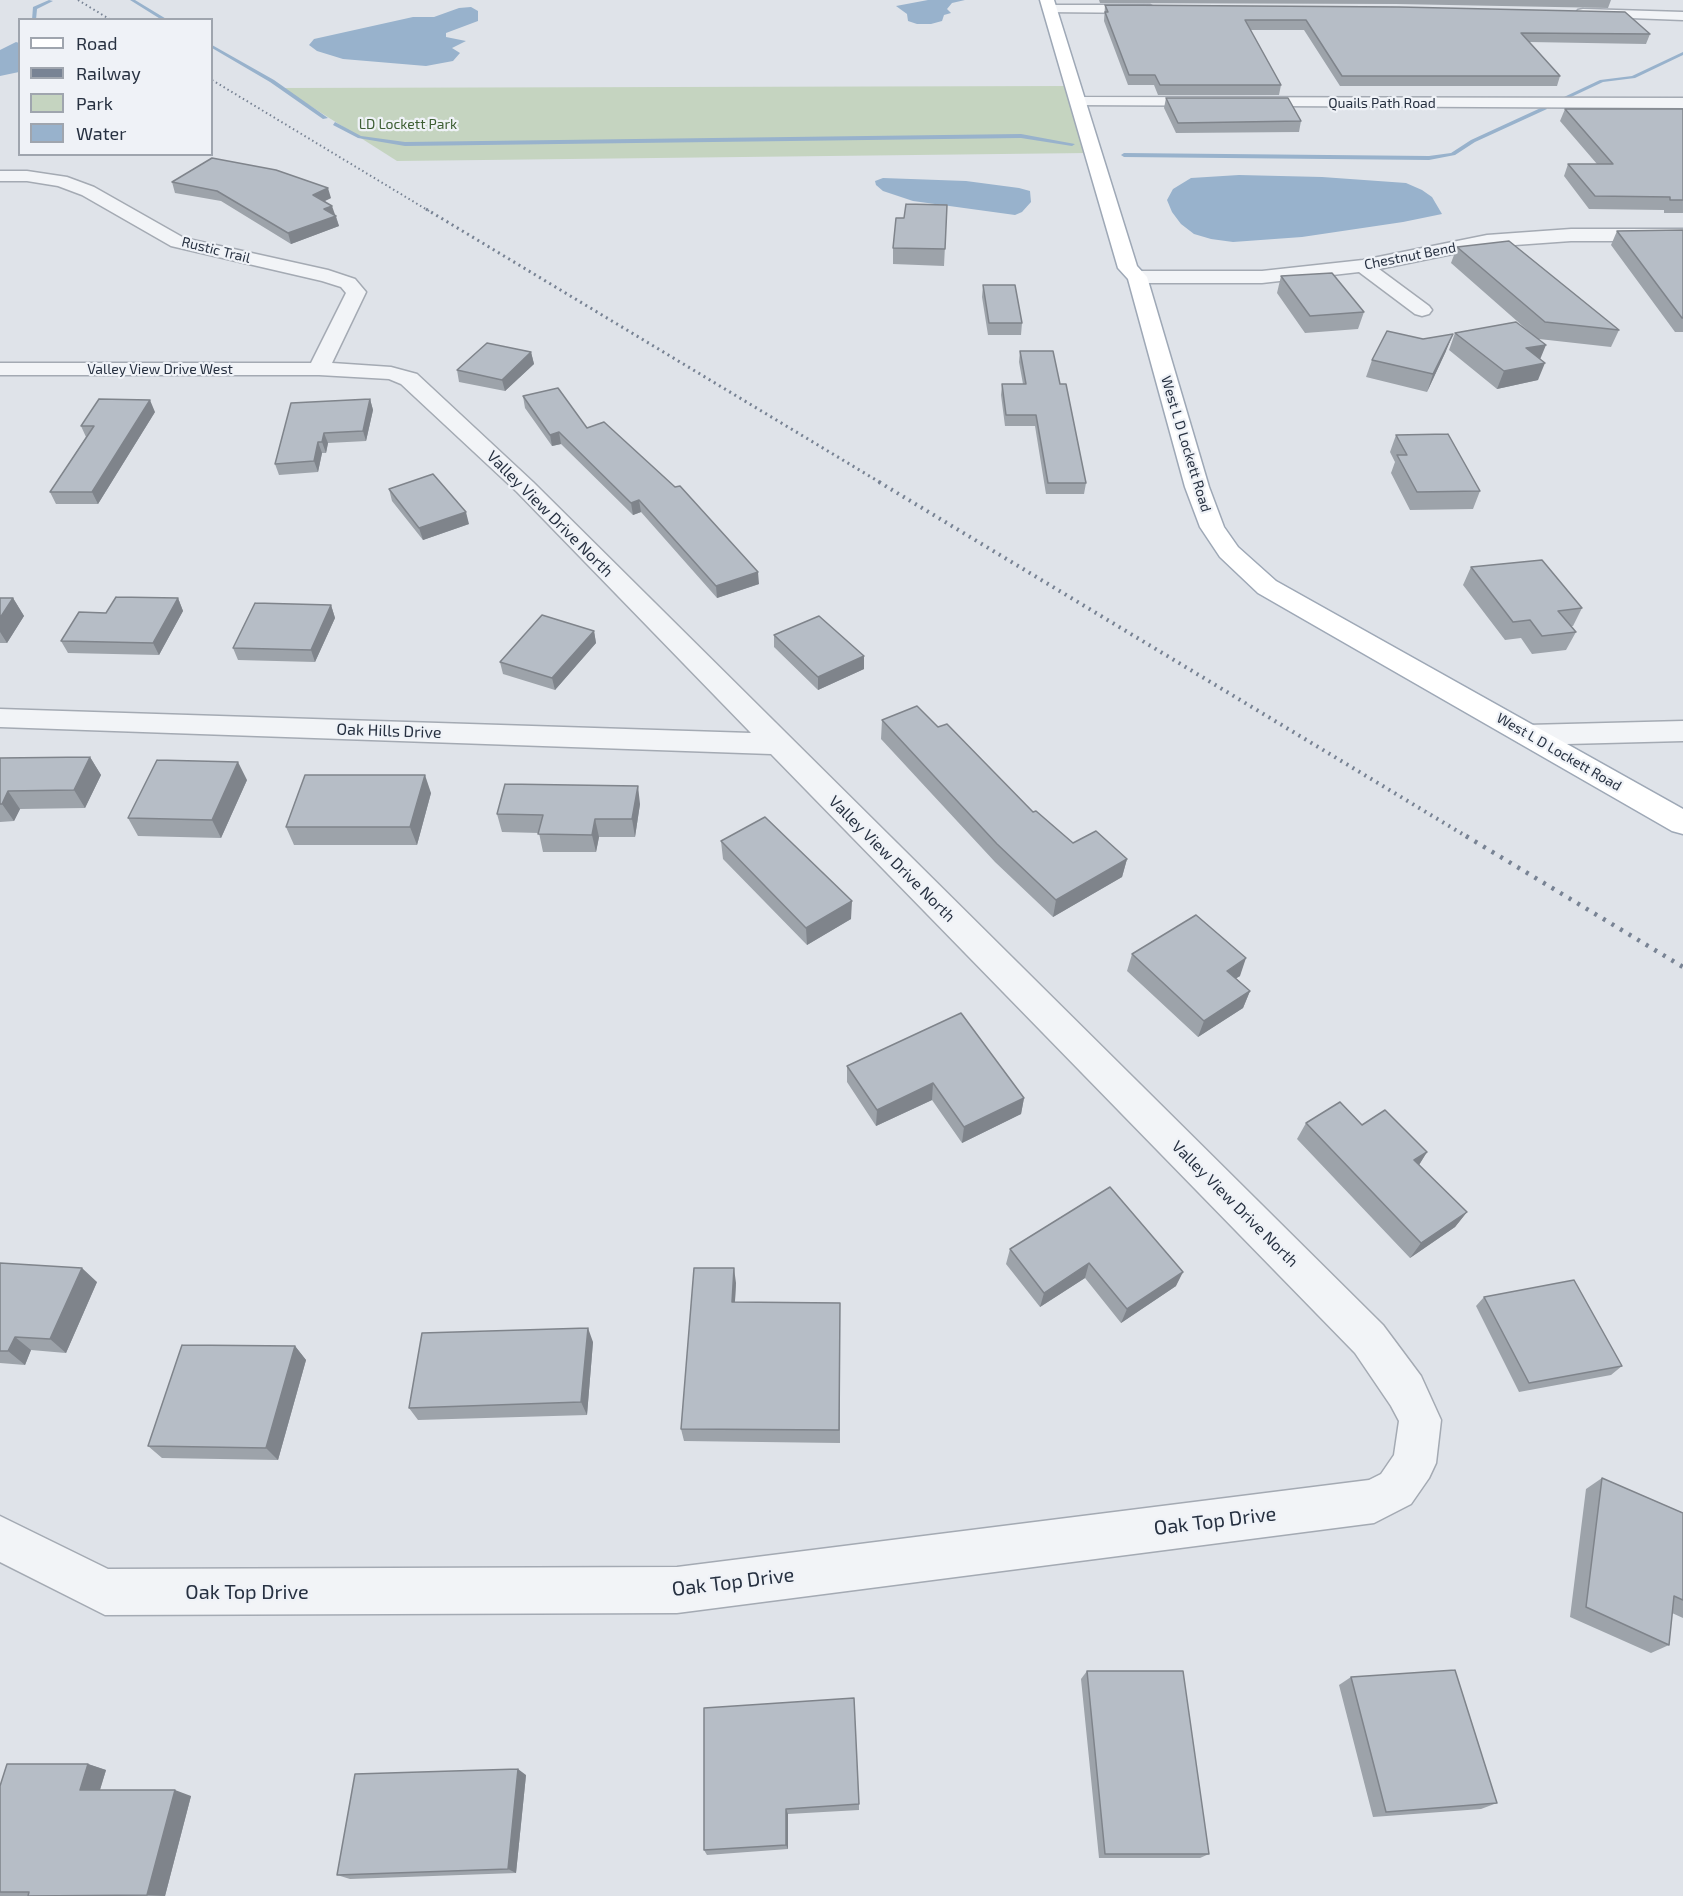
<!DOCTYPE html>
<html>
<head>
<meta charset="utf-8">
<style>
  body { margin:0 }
  #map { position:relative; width:1683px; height:1896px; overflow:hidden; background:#dfe3e9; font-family:"Exo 2",sans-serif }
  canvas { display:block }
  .legend { position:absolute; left:18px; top:18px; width:195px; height:138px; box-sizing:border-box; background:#eff2f7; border:2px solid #9fa5ae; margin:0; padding:8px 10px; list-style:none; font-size:18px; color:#273141 }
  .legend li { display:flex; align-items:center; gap:12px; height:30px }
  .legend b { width:30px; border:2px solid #9fa5ae }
</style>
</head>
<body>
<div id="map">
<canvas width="1683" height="1896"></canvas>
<ul class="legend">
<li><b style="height:8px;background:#fff"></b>Road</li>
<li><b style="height:8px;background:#788394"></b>Railway</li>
<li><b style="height:16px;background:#c5d4c0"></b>Park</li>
<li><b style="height:16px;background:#98b2cc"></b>Water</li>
</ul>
</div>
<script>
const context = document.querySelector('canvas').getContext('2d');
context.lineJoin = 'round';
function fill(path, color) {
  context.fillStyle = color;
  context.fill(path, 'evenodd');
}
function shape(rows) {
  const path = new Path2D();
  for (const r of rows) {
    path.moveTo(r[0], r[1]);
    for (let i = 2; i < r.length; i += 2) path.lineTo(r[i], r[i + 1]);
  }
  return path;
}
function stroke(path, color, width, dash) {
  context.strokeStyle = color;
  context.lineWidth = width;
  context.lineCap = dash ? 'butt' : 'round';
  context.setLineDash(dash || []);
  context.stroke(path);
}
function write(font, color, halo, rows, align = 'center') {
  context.font = font + ' "Exo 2",sans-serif';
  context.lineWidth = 4.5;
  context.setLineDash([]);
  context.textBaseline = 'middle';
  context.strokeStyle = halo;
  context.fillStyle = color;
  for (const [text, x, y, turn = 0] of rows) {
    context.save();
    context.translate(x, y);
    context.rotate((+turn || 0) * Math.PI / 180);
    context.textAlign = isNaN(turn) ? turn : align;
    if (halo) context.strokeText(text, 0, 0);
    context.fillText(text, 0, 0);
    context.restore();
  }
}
fill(shape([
  [1068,86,1088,153,397,161,282,88]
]), '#c5d4c0');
fill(shape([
  [928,0,965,0,952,3,947,9,951,13,944,15,942,21,931,24,917,24,908,21,907,14,896,6],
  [471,7,478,11,478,21,446,33,446,37,466,41,452,48,460,53,453,61,426,66,343,59,317,51,309,45,314,39,413,17,434,17,459,8],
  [16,42,19,43,19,72,0,76,0,50],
  [1239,175,1322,177,1406,183,1422,190,1432,197,1442,214,1403,222,1302,237,1233,242,1211,239,1194,234,1181,224,1172,212,1167,200,1173,189,1191,178],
  [883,178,966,181,1019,188,1030,191,1031,202,1022,212,1015,215,913,201,883,191,876,185,875,181]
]), '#98b2cc');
fill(shape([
  [49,0,53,1,37,9,36,20,32,20,33,7,49,0],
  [130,0,135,0,168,20,162,20,130,0],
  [212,45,274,80,328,118,323,119,270,82,212,48,212,45],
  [1683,52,1683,55,1635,78,1603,82,1569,98,1564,97,1600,80,1632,76,1683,52],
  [1545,106,1547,109,1475,142,1455,155,1429,160,1124,157,1121,155,1124,153,1429,156,1451,153,1471,140,1545,106],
  [335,122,361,136,405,142,1021,134,1075,144,1072,146,1021,138,405,146,358,138,333,125,335,122]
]), '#98b2cc');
const minor = shape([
  [1050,5,1150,5,1157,9,1150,13,1045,12,1043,9,1045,6,1050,5],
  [1583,9,1683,12,1683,20,1578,16,1576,13,1578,10,1583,9],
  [1080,97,1683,98,1683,108,1074,105,1072,102,1074,99,1080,97],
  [0,171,27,171,67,177,94,187,184,238,328,270,355,279,366,292,332,363,391,367,417,374,533,482,1383,1325,1421,1376,1441,1420,1436,1463,1429,1478,1411,1504,1374,1523,677,1613,105,1615,0,1562,0,1516,108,1569,677,1567,1369,1480,1381,1474,1394,1455,1399,1421,1391,1406,1355,1353,771,754,0,727,0,709,751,733,517,492,401,384,389,379,319,375,0,375,0,363,311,363,346,293,341,287,322,281,171,246,82,195,58,186,27,181,0,181,0,171],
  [1571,229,1683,229,1683,241,1571,241,1487,247,1379,269,1429,306,1432,310,1429,314,1422,316,1415,314,1359,272,1262,283,1137,283,1130,281,1127,277,1130,273,1137,271,1262,271,1363,260,1487,235,1571,229],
  [1683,721,1683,741,1528,745,1518,742,1514,735,1518,728,1528,725,1683,721]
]);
const major = shape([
  [1040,0,1054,0,1137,266,1147,277,1209,487,1224,527,1238,547,1276,581,1683,809,1683,834,1672,831,1258,593,1220,557,1200,527,1185,487,1128,279,1118,268,1040,0]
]);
stroke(minor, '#a4aab3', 3);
stroke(major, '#9ea8b6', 3);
fill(minor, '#f2f4f7');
fill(major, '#fff');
stroke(shape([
  [78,0,111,20],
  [212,80,429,211]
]), '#788394', 2, [1.5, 3]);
stroke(shape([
  [426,209,881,483]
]), '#788394', 3, [2, 4]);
stroke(shape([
  [879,482,1469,838]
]), '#788394', 4, [2, 5]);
stroke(shape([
  [1466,836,1683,967]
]), '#788394', 4.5, [3, 7]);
fill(shape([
  [1099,0,1611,0,1608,8,1396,4,1100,3],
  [1105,5,1650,34,1646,44,1529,42,1560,76,1557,86,1340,86,1304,30,1250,30,1281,85,1279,95,1158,95,1154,85,1128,85,1104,21],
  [1166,98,1301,121,1299,132,1176,133,1164,108],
  [1565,109,1683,109,1683,213,1664,213,1664,210,1589,209,1564,176,1568,164,1597,164,1560,121],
  [172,182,331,198,325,201,336,216,339,226,291,244,221,201,175,193],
  [947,205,944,266,893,264,893,248,904,218],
  [1683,230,1683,332,1675,332,1611,245,1617,231],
  [1457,247,1619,330,1611,347,1539,339,1540,359,1538,380,1497,389,1449,350,1455,333,1534,336,1451,263],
  [1281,276,1364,312,1358,329,1305,333,1277,293],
  [983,285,1022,323,1021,335,988,335,982,297],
  [1020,351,1060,384,1086,483,1084,494,1046,494,1035,426,1005,426,1001,395,1002,384,1023,384,1019,362],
  [1446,351,1427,392,1366,377,1372,360],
  [531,352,534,364,505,391,459,382,457,370],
  [523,396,587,428,759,584,717,598,641,512,633,515,561,444,552,446,525,408],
  [370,399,373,410,366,441,328,443,326,453,322,453,318,472,279,475,275,464],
  [155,412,98,504,56,504,50,492,86,437,81,426],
  [1396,435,1480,491,1473,509,1410,510,1391,473,1395,462,1390,452],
  [389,489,469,524,423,540,392,501],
  [1471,567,1582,608,1573,626,1571,626,1576,632,1566,650,1532,654,1521,638,1505,640,1463,585],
  [0,598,13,598,24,616,7,643,0,643],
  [178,598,183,611,159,655,68,653,61,641,106,613],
  [331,605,335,618,315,662,238,660,233,648],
  [594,631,596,643,555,690,503,674,500,662],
  [774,635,864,656,864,669,818,690,774,647],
  [882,720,938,727,1033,812,1073,843,1127,859,1122,877,1053,917,995,862,881,739],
  [90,757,101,775,85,808,20,809,14,821,0,822,0,758],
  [247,780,221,838,138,836,128,818],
  [431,793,417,845,294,845,286,827],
  [640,804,635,837,599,837,596,852,543,852,539,833,502,832,497,814],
  [721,841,851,919,807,945,723,859],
  [1132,954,1240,976,1236,978,1250,991,1243,1008,1198,1037,1127,971],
  [847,1066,1024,1098,1021,1114,962,1143,932,1100,876,1126,847,1082],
  [1306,1123,1362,1125,1427,1152,1419,1165,1467,1212,1455,1227,1410,1258,1297,1139],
  [1110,1187,1176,1286,1121,1323,1085,1278,1040,1307,1006,1264,1010,1249],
  [0,1263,97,1282,66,1353,31,1350,25,1365,0,1363],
  [736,1283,735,1302,840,1303,840,1443,684,1441,681,1429],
  [1484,1297,1622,1366,1611,1375,1519,1392,1476,1306],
  [593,1342,587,1415,418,1420,409,1408],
  [295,1346,306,1360,278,1460,162,1458,148,1446],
  [1602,1478,1683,1513,1683,1618,1672,1613,1669,1645,1651,1653,1570,1617,1586,1489],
  [1087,1671,1209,1854,1200,1858,1099,1858,1081,1679],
  [1351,1677,1497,1803,1481,1809,1373,1817,1339,1685],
  [704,1708,859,1804,859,1810,788,1814,788,1849,707,1855,704,1850],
  [88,1764,106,1770,100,1790,191,1796,165,1896,0,1896,0,1786],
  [526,1775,516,1873,350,1879,337,1875]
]), '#9da3aa');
fill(shape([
  [328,188,331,198,316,205,313,195],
  [332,206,339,226,291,244,288,233,324,209],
  [1453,334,1446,351,1427,392,1433,374],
  [1546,345,1539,362,1526,348],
  [531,352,534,364,505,391,502,380],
  [1545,363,1538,380,1497,389,1504,371],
  [370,399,373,410,366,441,363,431],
  [150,400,155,412,98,504,92,492],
  [559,432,561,444,552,446,550,435],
  [324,433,328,443,326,453,322,442],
  [318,442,322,453,318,472,314,461],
  [639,500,641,512,633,515,631,503],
  [466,512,469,524,423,540,419,528],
  [758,572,759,584,717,598,716,586],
  [13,598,24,616,7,643,0,632,0,618],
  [178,598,183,611,159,655,153,643],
  [331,605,335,618,315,662,311,650],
  [594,631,596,643,555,690,552,678],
  [864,656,864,669,818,690,818,677],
  [90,757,101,775,85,808,74,790],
  [238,762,247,780,221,838,212,820],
  [425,775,431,793,417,845,410,827],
  [638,786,640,804,635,837,632,819],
  [8,791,20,809,14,821,2,804],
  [595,819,599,837,596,852,592,835],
  [1127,859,1122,877,1053,917,1056,900],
  [852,901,851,919,807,945,806,928],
  [1246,958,1240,976,1221,988,1227,971],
  [1250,991,1243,1008,1198,1037,1204,1021],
  [933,1083,932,1100,876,1126,877,1110],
  [1024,1098,1021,1114,962,1143,964,1127],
  [1427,1152,1417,1168,1414,1160],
  [1467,1212,1455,1227,1410,1258,1421,1243],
  [1089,1263,1085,1278,1040,1307,1044,1293],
  [82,1268,97,1282,66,1353,50,1339],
  [734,1268,736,1283,734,1316,732,1302],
  [1183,1272,1176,1286,1121,1323,1127,1309],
  [588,1328,593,1342,587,1415,581,1402],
  [15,1337,31,1350,25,1365,8,1351],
  [295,1346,306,1360,278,1460,266,1448],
  [88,1764,106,1770,98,1796,80,1790],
  [518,1769,526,1775,516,1873,508,1869],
  [175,1790,191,1796,165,1896,147,1895],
  [786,1809,788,1814,788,1849,786,1845]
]), '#7f848b');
const building = shape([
  [1105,5,1399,7,1625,12,1650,34,1521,33,1560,76,1342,76,1306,20,1245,20,1281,85,1160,85,1155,75,1129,75,1105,12,1108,12,1105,5],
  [1166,98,1288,98,1301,121,1178,123,1166,98],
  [1565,109,1683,109,1683,200,1670,200,1670,197,1595,196,1568,164,1613,164,1565,109],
  [212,158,276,170,328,188,313,195,332,206,324,209,336,216,288,233,217,191,172,182,212,158],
  [906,204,947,205,945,249,893,248,896,218,904,218,906,204],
  [1683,230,1683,318,1682,318,1617,231,1683,230],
  [1509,241,1619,330,1545,322,1457,247,1509,241],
  [1332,273,1364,312,1310,316,1281,276,1332,273],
  [983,285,1015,285,1022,323,989,323,983,285],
  [1516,322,1546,345,1526,348,1545,363,1504,371,1455,333,1516,322],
  [1387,331,1423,339,1453,334,1433,374,1372,360,1387,331],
  [487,343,531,352,502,380,457,370,487,343],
  [1020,351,1053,351,1060,384,1066,384,1086,483,1048,483,1036,415,1006,415,1002,384,1026,384,1020,351],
  [558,388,587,428,604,422,675,487,680,486,758,572,716,586,639,500,631,503,559,432,550,435,523,396,558,388],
  [99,399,150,400,92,492,50,492,94,426,81,426,99,399],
  [370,399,363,431,324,433,322,442,318,442,314,461,275,464,291,403,370,399],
  [1448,434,1480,491,1417,492,1397,455,1407,455,1396,435,1448,434],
  [433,474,466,512,419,528,389,489,433,474],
  [1542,560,1582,608,1558,611,1576,632,1542,636,1530,620,1513,622,1471,567,1542,560],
  [116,597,178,598,153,643,61,641,79,612,106,613,116,597],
  [0,598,13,598,0,618,0,598],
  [255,603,331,605,311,650,233,648,255,603],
  [542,615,594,631,552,678,500,662,542,615],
  [819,616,864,656,818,677,774,635,819,616],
  [917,706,938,727,947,724,1033,812,1036,811,1073,843,1096,831,1127,859,1056,900,997,844,882,720,917,706],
  [90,757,74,790,8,791,2,804,0,804,0,758,90,757],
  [157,760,238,762,212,820,128,818,157,760],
  [305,775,425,775,410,827,286,827,305,775],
  [505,784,638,786,632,819,595,819,592,835,538,834,543,815,497,814,505,784],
  [765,817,852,901,806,928,721,841,765,817],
  [1196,915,1246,958,1227,971,1250,991,1204,1021,1132,954,1196,915],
  [961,1013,1024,1098,964,1127,933,1083,877,1110,847,1066,961,1013],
  [1340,1102,1362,1125,1385,1110,1427,1152,1414,1160,1467,1212,1421,1243,1306,1123,1340,1102],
  [1110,1187,1183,1272,1127,1309,1089,1263,1044,1293,1010,1249,1110,1187],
  [0,1263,82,1268,50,1339,15,1337,8,1351,0,1351,0,1263],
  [694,1268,734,1268,732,1302,840,1303,839,1430,681,1429,694,1268],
  [1574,1280,1622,1366,1529,1383,1484,1297,1574,1280],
  [588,1328,581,1402,409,1408,422,1333,588,1328],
  [182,1345,295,1346,266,1448,148,1446,182,1345],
  [1602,1478,1683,1513,1683,1600,1674,1596,1669,1645,1586,1607,1602,1478],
  [1455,1670,1497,1803,1386,1812,1351,1677,1455,1670],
  [1087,1671,1183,1671,1209,1854,1105,1854,1087,1671],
  [854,1698,859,1804,786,1809,786,1845,704,1850,704,1708,854,1698],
  [7,1764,88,1764,80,1790,175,1790,147,1895,28,1896,29,1892,0,1892,0,1786,7,1764],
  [518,1769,508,1869,337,1875,355,1774,518,1769]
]);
fill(building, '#b6bdc6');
stroke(building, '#7f848b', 1.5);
write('14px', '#273141', '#eff2f7', [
  ["Quails Path Road",1382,103],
  ["Rustic Trail",216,250,14],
  ["Chestnut Bend",1410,256,-11],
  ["Valley View Drive West",160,369],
  ["West L D Lockett Road",1186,444,73],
  ["West L D Lockett Road",1559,752,30]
]);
write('14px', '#3d5e33', '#eff2f7', [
  ["LD Lockett Park",408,124]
]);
write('16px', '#273141', '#eff2f7', [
  ["Valley View Drive North",550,514,45],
  ["Oak Hills Drive",389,731,2],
  ["Valley View Drive North",892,859,45],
  ["Valley View Drive North",1235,1204,45]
]);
write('20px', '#273141', '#eff2f7', [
  ["Oak Top Drive",1215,1521,-7],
  ["Oak Top Drive",733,1582,-7],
  ["Oak Top Drive",247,1592]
]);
</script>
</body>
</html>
